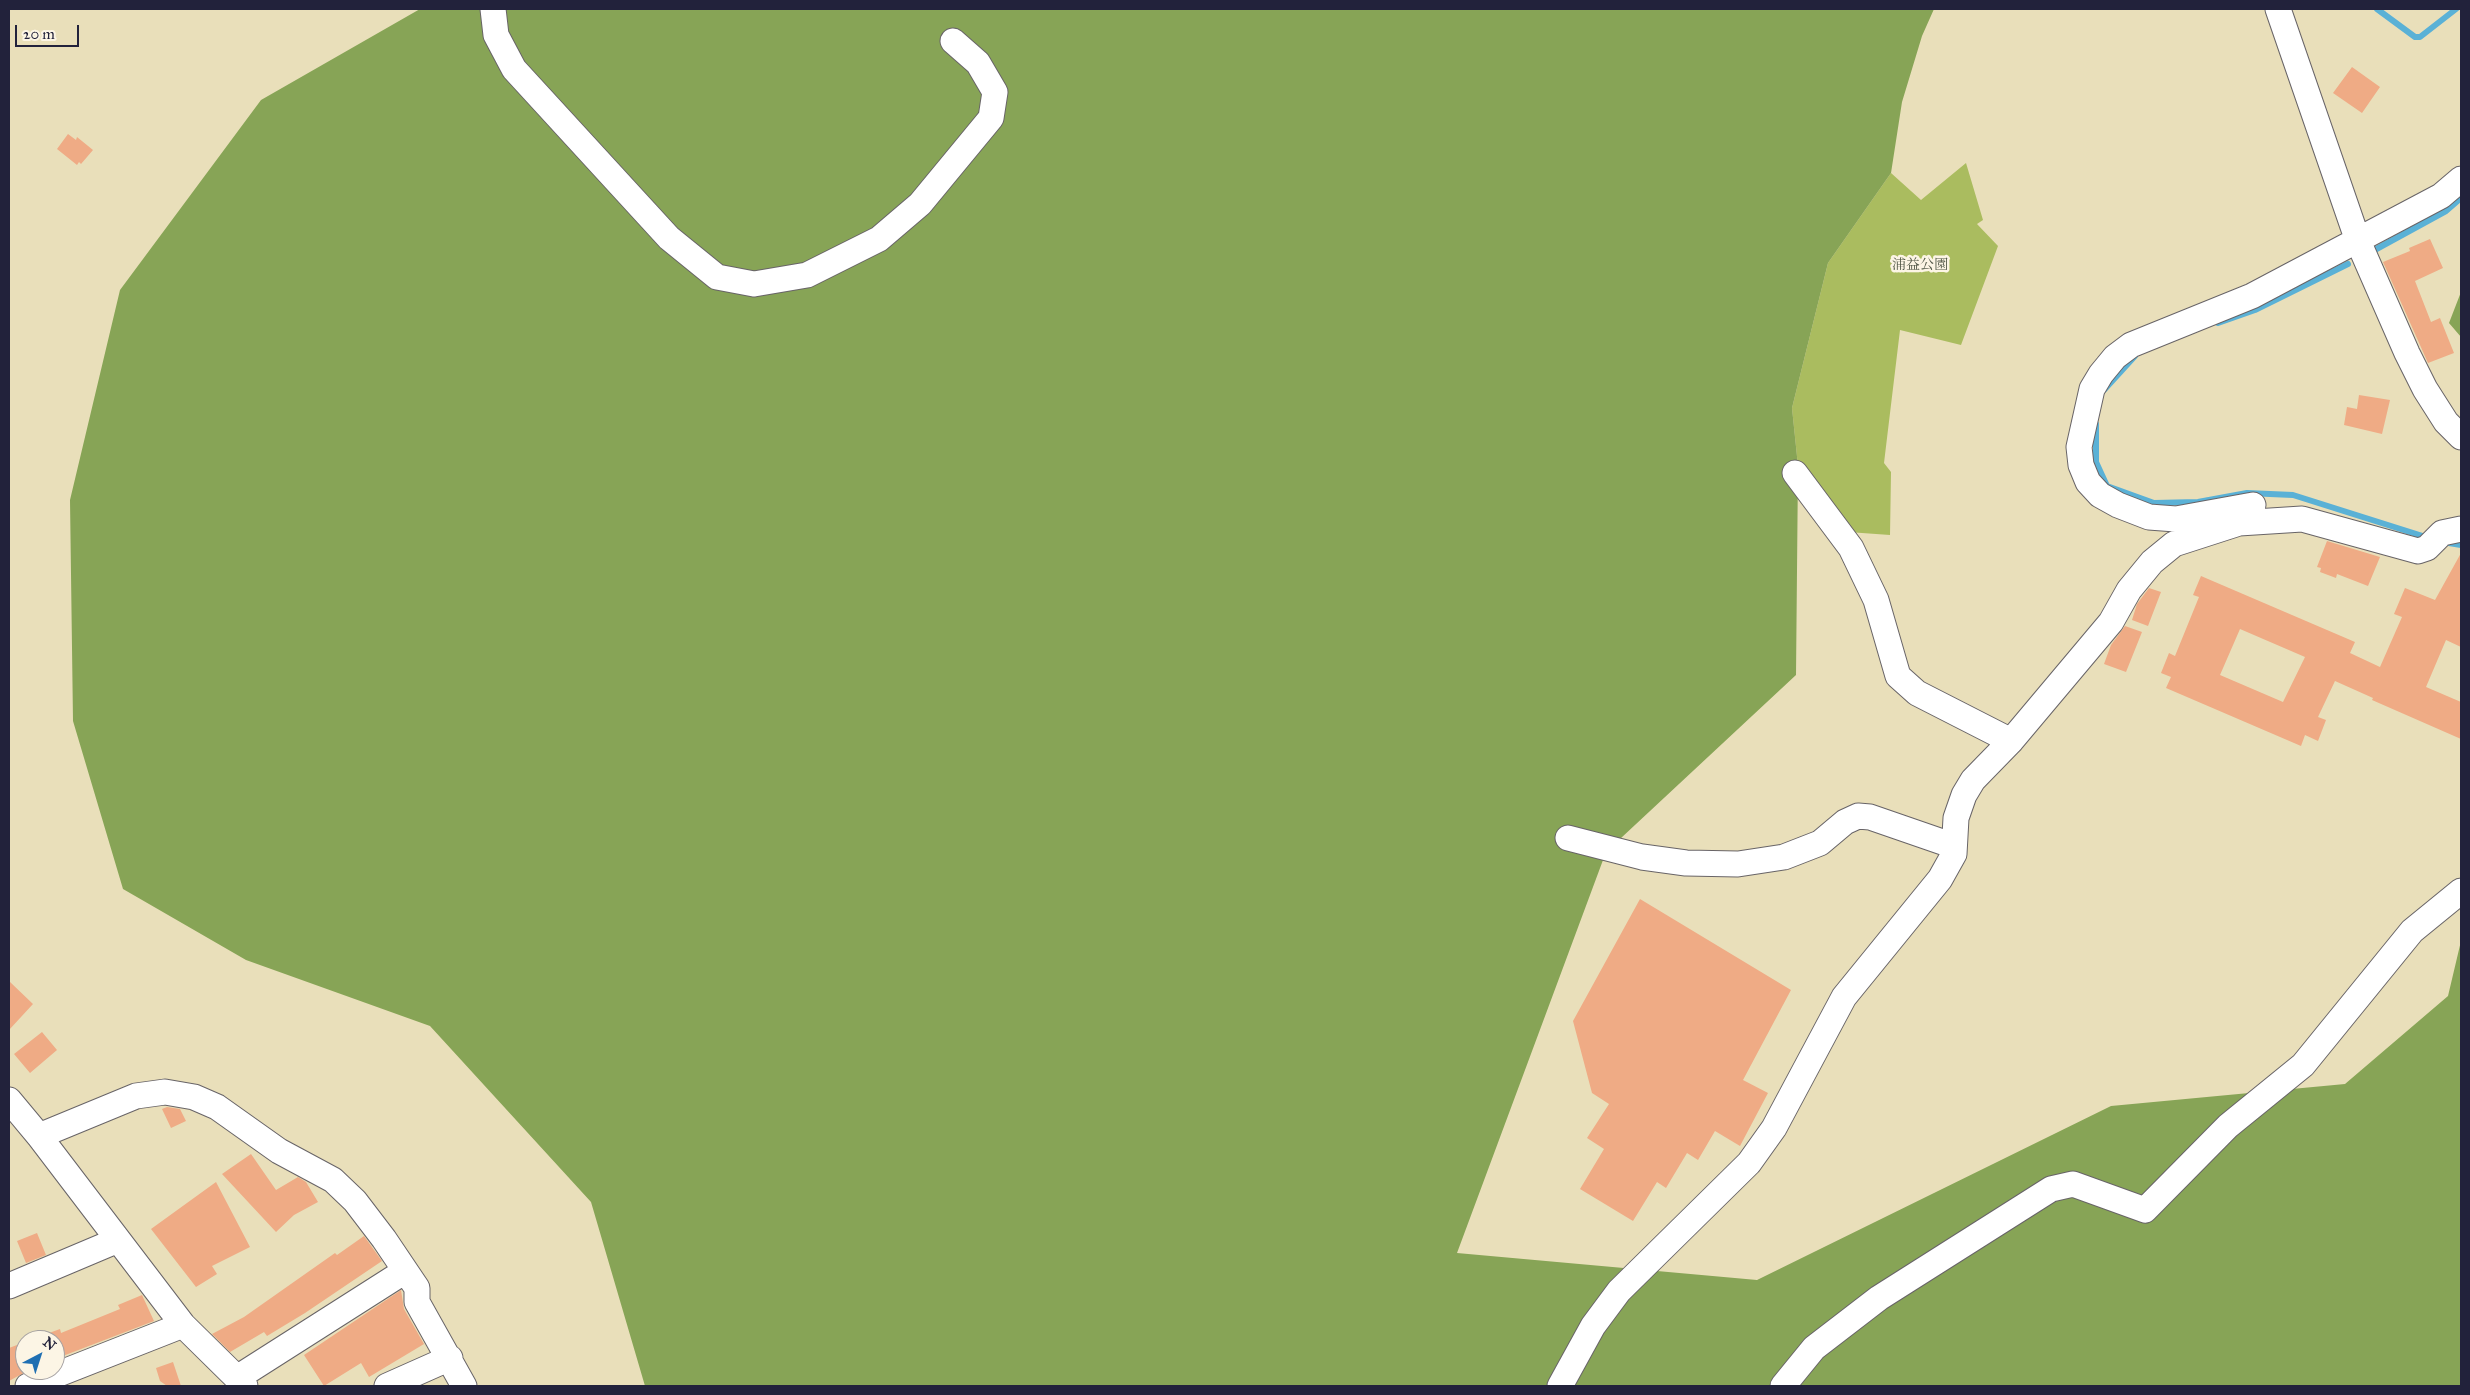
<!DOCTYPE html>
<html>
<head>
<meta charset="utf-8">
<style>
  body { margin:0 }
  #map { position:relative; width:2470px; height:1395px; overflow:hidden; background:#e9dfba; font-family:"IM FELL Great Primer",serif }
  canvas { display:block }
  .frame { position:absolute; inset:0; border:10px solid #22223b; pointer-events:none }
  .north { position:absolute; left:15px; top:1330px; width:50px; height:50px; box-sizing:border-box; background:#fcf5e5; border:1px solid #a5a1a1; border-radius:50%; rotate:40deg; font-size:14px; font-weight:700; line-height:20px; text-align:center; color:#22223b }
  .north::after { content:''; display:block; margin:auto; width:18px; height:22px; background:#1f6fb2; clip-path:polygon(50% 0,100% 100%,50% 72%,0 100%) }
  .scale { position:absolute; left:15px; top:25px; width:64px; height:22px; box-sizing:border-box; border:2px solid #22223b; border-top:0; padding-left:6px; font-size:15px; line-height:18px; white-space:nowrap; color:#22223b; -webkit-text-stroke:4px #fcf5e5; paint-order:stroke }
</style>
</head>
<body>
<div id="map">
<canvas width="2470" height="1395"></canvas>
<div class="frame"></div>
<div class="north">N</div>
<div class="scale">20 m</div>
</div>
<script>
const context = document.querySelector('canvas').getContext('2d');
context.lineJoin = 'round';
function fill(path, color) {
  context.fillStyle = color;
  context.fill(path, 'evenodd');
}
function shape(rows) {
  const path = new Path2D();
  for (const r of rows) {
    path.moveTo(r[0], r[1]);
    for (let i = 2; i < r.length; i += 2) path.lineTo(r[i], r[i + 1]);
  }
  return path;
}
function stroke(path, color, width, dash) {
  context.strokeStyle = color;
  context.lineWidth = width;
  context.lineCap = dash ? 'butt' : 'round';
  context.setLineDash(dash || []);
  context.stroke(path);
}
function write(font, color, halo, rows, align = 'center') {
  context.font = font + ' "IM FELL Great Primer","Noto Serif JP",serif';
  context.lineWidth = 5;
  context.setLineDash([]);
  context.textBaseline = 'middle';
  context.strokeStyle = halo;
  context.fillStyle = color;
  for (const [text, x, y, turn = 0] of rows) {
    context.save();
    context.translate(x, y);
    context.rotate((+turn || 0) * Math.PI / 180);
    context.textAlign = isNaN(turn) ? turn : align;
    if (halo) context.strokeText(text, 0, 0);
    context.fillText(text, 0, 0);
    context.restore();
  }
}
fill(shape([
  [1966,163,1983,220,1977,224,1998,246,1961,345,1900,330,1884,463,1891,472,1890,535,1848,532,1798,466,1792,408,1828,263,1891,173,1921,200]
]), '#aabc5f');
fill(shape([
  [420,9,1934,9,1922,36,1902,102,1891,173,1828,263,1792,408,1798,466,1796,675,1606,852,1457,1253,1757,1280,2111,1106,2345,1084,2448,996,2461,941,2461,1386,645,1386,591,1202,430,1026,246,960,123,889,73,721,70,500,120,290,261,100],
  [2461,292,2461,337,2449,323]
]), '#87a456');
stroke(shape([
  [2377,9,2415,37,2420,37,2456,9],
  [2371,252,2446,211,2461,198],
  [2218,323,2255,310,2348,264],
  [2104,390,2135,356],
  [2096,424,2096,462,2107,486,2154,503,2198,502,2247,493,2293,495,2429,538],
  [2443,542,2461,545]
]), '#5ab1d6', 6);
fill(shape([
  [2352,67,2380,87,2362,113,2333,93],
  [68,134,76,140,77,137,93,150,81,164,79,162,77,165,57,149],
  [2430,239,2443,268,2415,281,2431,322,2440,318,2454,353,2428,363,2383,262,2410,251,2409,248],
  [2359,395,2390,400,2382,434,2344,425,2347,407,2357,409],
  [2327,541,2380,557,2368,586,2337,574,2336,578,2320,572,2321,568,2317,567],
  [2461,553,2461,647,2446,640,2426,687,2461,702,2461,739,2372,700,2373,698,2335,681,2318,717,2326,720,2318,741,2305,735,2301,746,2166,688,2171,677,2161,673,2169,653,2175,656,2199,597,2193,595,2201,576,2355,642,2350,653,2380,667,2402,617,2394,614,2405,588,2435,600],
  [2240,629,2305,657,2283,702,2220,675],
  [2149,588,2161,592,2148,626,2132,620,2137,604],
  [2125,626,2142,632,2126,672,2104,664,2111,645],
  [1640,899,1791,990,1743,1080,1768,1093,1740,1146,1715,1131,1698,1160,1687,1153,1666,1188,1657,1182,1633,1221,1580,1189,1604,1149,1587,1138,1609,1104,1592,1093,1573,1021],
  [9,981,33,1004,9,1030],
  [42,1032,57,1050,30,1073,14,1054],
  [167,1107,180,1109,186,1121,171,1128,162,1109],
  [251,1154,276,1190,298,1177,306,1182,318,1202,294,1215,276,1232,222,1174],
  [216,1182,250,1247,212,1266,217,1274,196,1287,151,1229],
  [37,1233,46,1255,26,1263,17,1241],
  [364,1236,382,1261,305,1313,267,1336,264,1332,230,1352,212,1334,244,1317,335,1253,337,1255],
  [401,1290,404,1309,424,1344,369,1377,361,1363,324,1386,304,1355],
  [142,1295,154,1321,55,1359,55,1340,30,1340,60,1329,61,1333,120,1309,118,1305],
  [25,1342,25,1370,29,1370,9,1381,9,1348],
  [173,1362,181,1386,167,1386,160,1381,156,1368]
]), '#efab85');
const minor = shape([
  [493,9,496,35,514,69,669,238,717,277,754,284,807,275,879,239,920,204,991,118,995,92,978,63,953,41],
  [2278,9,2358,241,2407,353,2425,389,2446,422,2461,437],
  [1795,473,1851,548,1876,600,1898,676,1917,693,2011,741],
  [2253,505,2176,519,2149,517,2118,505,2100,495,2088,482,2081,465,2079,447,2092,389,2101,374,2115,357,2131,345,2252,296,2441,196,2461,179],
  [1568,838,1642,857,1686,863,1738,864,1784,857,1820,843,1845,822,1858,816,1870,817,1954,846],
  [9,1100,39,1136,183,1325,245,1386],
  [39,1136,136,1096,165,1092,194,1097,217,1107,279,1151,333,1180,355,1201,384,1239,417,1288,417,1302,464,1386],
  [9,1286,118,1240],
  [237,1378,405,1271],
  [28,1386,183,1325],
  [387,1386,450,1358],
  [1560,1386,1593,1326,1619,1291,1749,1163,1774,1128,1844,997,1940,879,1954,854,1956,818,1964,795,1973,780,2011,741,2111,622,2129,590,2152,562,2174,544,2239,523,2302,519,2418,551,2427,548,2442,533,2461,529],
  [1783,1386,1814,1348,1879,1298,2051,1189,2073,1184,2145,1210,2228,1126,2303,1065,2412,931,2461,891]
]);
stroke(minor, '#686467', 27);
stroke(minor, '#fff', 25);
write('14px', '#525848', '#fcf5e5', [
  ["浦益公園",1920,266]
]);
</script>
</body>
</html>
